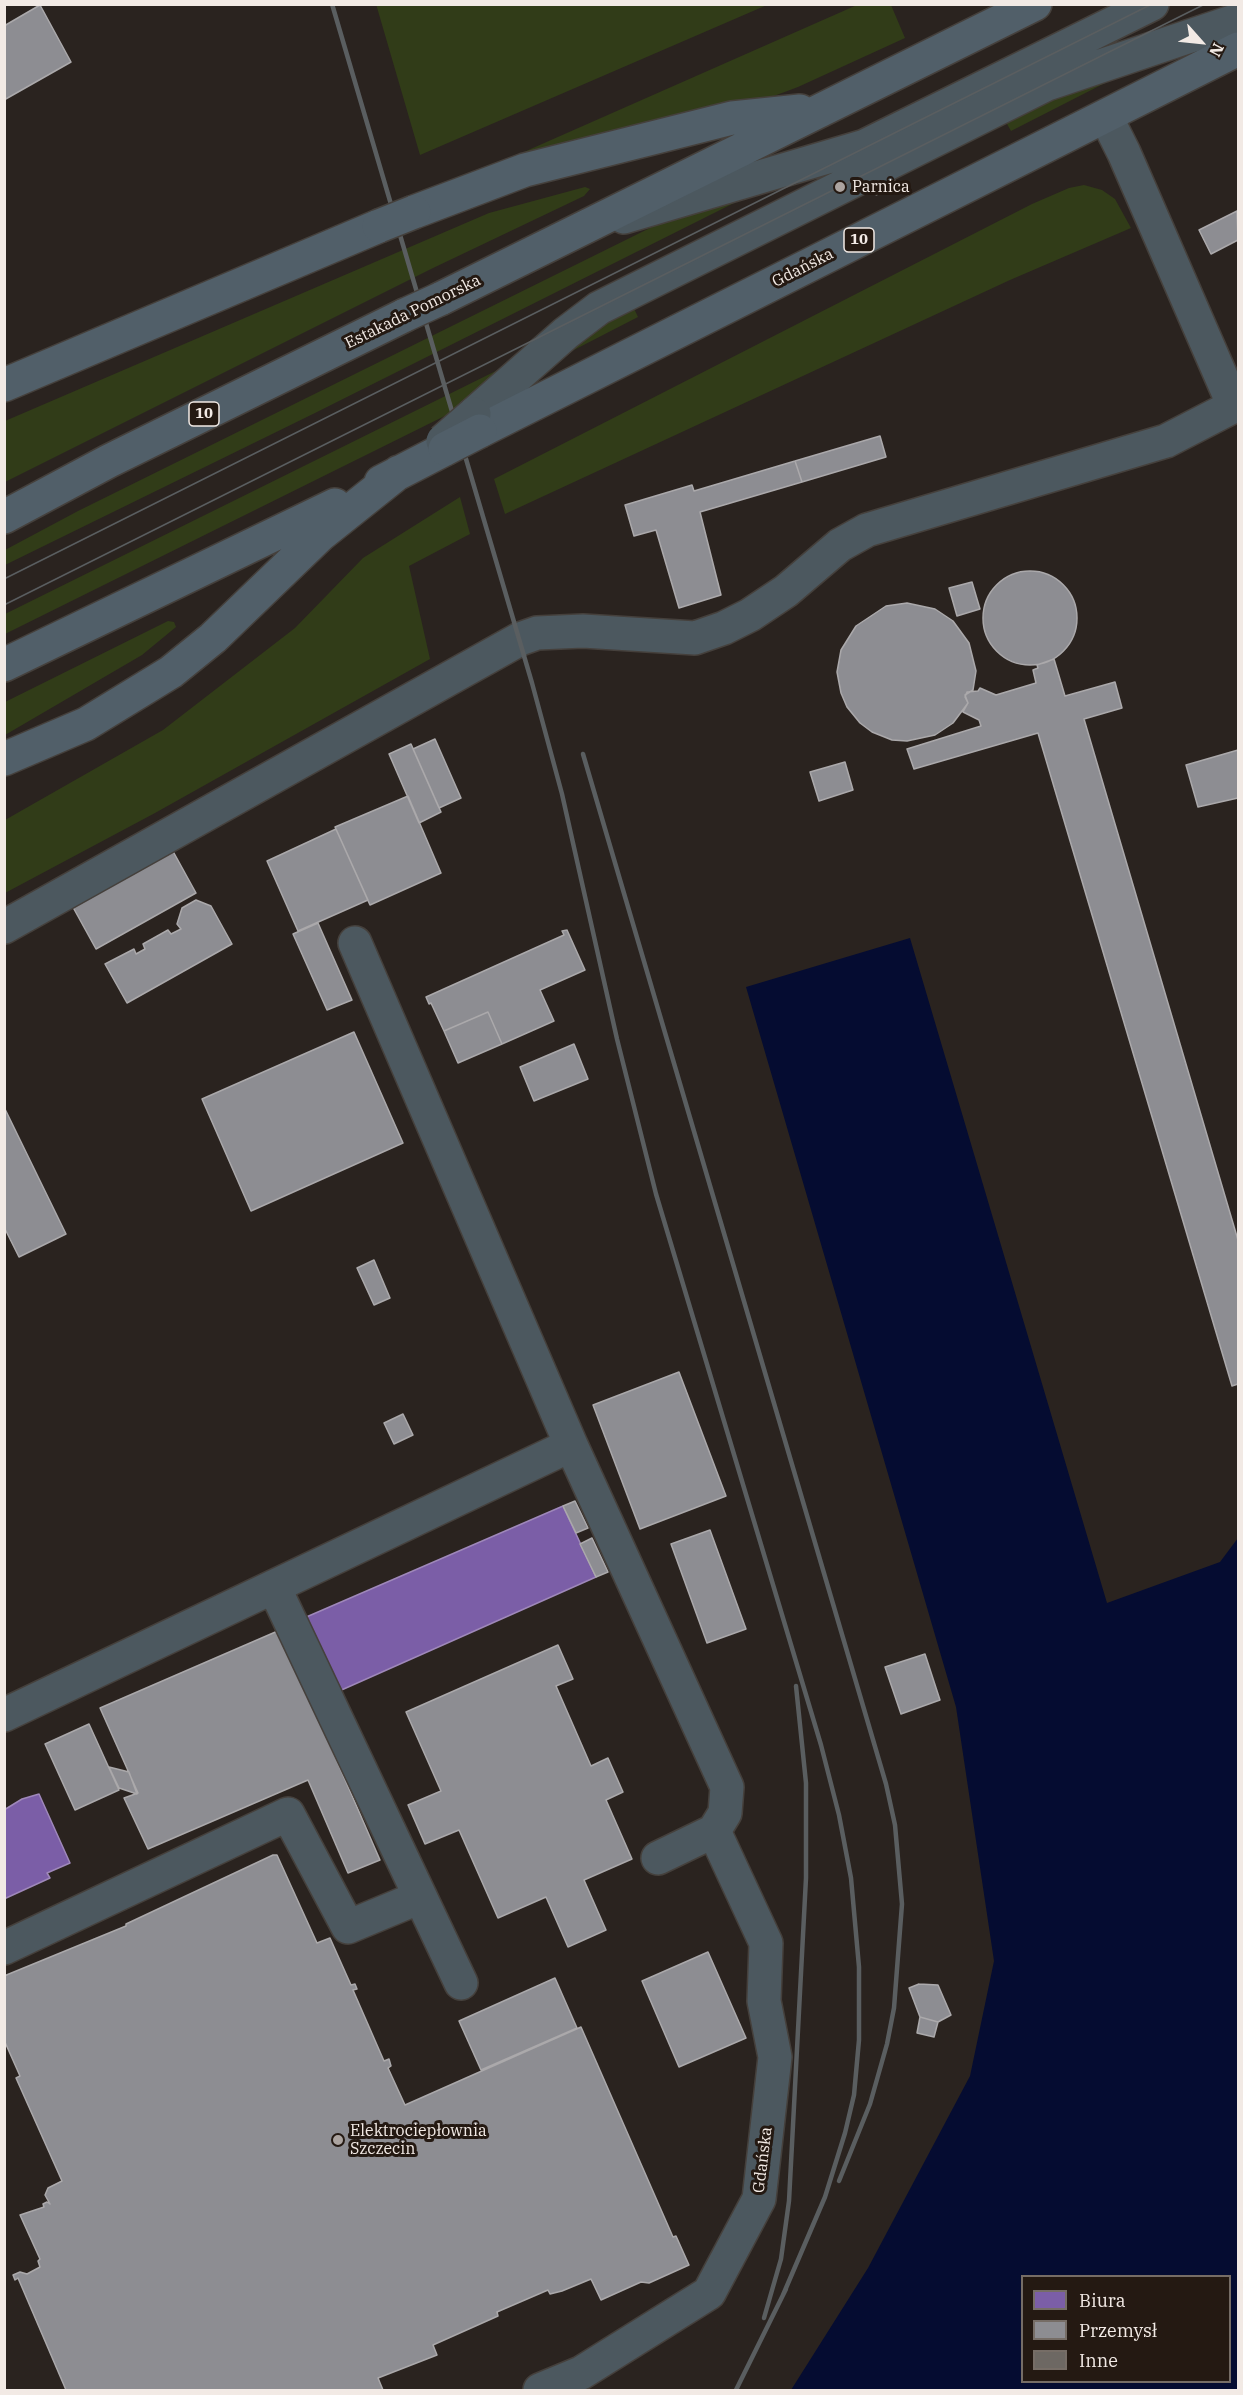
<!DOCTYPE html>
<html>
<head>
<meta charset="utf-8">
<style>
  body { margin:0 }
  #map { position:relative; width:1243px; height:2395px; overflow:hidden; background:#2a231f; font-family:"IBM Plex Serif",serif }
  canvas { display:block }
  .frame { position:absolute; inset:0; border:6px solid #f2eae5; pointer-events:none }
  .legend { position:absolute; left:1021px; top:2275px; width:210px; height:108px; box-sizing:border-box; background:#241912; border:2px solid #766d66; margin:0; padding:8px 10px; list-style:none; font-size:18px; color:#f2eae5 }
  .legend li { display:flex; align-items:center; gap:12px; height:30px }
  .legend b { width:30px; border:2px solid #766d66 }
  .north { position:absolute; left:1171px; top:12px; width:60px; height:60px; -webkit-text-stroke:4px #241912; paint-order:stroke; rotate:117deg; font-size:16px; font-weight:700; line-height:24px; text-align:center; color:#f2eae5 }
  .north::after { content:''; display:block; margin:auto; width:21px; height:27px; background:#f2eae5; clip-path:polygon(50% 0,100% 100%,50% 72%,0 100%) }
</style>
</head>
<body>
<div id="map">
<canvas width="1243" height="2395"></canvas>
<div class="frame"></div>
<ul class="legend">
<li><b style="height:16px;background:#7b5ea7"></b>Biura</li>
<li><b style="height:16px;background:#8d8d92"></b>Przemysł</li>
<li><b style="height:16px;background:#6d6863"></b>Inne</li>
</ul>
<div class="north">N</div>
</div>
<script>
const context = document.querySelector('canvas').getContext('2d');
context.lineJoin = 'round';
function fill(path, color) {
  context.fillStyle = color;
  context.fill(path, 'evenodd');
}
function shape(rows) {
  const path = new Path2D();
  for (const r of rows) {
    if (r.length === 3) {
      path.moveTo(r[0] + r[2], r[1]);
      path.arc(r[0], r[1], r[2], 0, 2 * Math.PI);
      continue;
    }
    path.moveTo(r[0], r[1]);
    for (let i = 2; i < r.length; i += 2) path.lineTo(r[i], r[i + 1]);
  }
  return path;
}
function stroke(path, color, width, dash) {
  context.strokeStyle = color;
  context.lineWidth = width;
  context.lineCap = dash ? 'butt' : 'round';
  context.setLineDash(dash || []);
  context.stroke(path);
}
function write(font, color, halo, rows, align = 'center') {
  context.font = font + ' "IBM Plex Serif",serif';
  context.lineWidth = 6;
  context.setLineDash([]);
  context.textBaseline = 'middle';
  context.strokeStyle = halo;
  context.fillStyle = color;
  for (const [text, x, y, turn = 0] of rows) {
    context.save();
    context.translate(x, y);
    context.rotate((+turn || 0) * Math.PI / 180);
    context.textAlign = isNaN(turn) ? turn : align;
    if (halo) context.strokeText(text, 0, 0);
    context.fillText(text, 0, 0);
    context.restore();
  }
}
fill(shape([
  [376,4,767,4,767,5,420,155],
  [857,5,891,5,905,38,798,87,747,106,510,165,508,159],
  [1152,59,1011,131,1002,115],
  [1084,185,1102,190,1115,199,1131,228,1010,280,505,514,494,479,1032,204,1069,188],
  [585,187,590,189,584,196,431,269,5,482,5,421,489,213],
  [746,197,315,413,5,565,5,550,78,511,656,225],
  [630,300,638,317,570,352,569,347],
  [520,359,481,398,5,634,5,614],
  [460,497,470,534,409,566,430,659,155,813,5,893,5,820,163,730,295,628,363,558],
  [168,621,174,622,176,627,142,655,5,735,5,702]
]), '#313c18');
fill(shape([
  [910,938,1107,1603,1220,1562,1238,1538,1238,2390,791,2390,868,2268,970,2076,994,1961,956,1707,746,987],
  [1022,2276,1230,2276,1230,2382,1022,2382]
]), '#050c31');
const offices = shape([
  [563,1506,596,1577,337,1692,304,1618,563,1506],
  [39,1794,70,1863,47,1873,50,1878,4,1899,4,1810,22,1799,39,1794]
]);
fill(offices, '#7b5ea7');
stroke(offices, '#9f88ba', 1.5);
const industry = shape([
  [40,5,71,62,4,100,4,26,40,5],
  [1237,211,1238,240,1211,254,1199,230,1237,211],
  [880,436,886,457,802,482,795,461,880,436],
  [795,461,802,482,700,512,721,595,679,608,656,530,634,536,625,505,692,485,694,491,795,461],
  [1030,618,47],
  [972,582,980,609,957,616,949,588,972,582],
  [907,603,935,609,953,621,969,643,976,671,973,690,965,695,968,703,953,723,935,735,907,741,892,740,872,732,860,723,847,707,841,693,837,672,841,650,856,626,886,606,907,603],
  [1054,659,1065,696,1115,682,1122,708,1084,719,1238,1240,1238,1384,1232,1386,1038,733,914,769,907,749,981,726,979,720,963,712,968,703,965,697,967,692,978,691,980,688,996,695,1036,683,1033,670,1038,668,1037,665,1054,659],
  [435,739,461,798,439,808,413,749,435,739],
  [411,744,441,812,419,823,389,754,411,744],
  [1238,750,1238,798,1198,807,1186,765,1238,750],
  [845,762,853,790,819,801,810,772,845,762],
  [408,796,441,873,370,905,335,827,408,796],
  [336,829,368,900,298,931,267,861,336,829],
  [169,844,196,893,96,949,69,900,169,844],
  [196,900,211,906,232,944,127,1003,105,964,134,949,136,954,145,949,143,944,168,930,171,934,181,929,177,924,182,908,196,900],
  [318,923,352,1000,327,1010,293,934,318,923],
  [567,930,585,970,540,990,554,1021,502,1044,488,1012,444,1031,431,1003,429,1004,426,997,564,935,562,931,567,930],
  [488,1012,502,1044,458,1063,444,1031,488,1012],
  [354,1032,403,1143,251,1211,202,1099,354,1032],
  [574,1044,588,1079,534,1101,520,1067,574,1044],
  [4,1107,66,1234,19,1257,4,1227,4,1107],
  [374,1260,390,1298,374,1305,357,1268,374,1260],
  [679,1372,726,1496,640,1529,593,1405,679,1372],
  [403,1414,413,1435,394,1444,384,1423,403,1414],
  [575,1501,588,1528,576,1533,563,1506,575,1501],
  [710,1530,746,1629,707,1643,671,1544,710,1530],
  [592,1538,608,1572,596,1577,580,1544,592,1538],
  [280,1630,380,1860,348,1873,308,1780,148,1849,124,1798,138,1793,100,1708,280,1630],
  [558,1645,573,1679,556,1686,591,1766,608,1758,623,1792,606,1800,632,1859,584,1880,606,1930,568,1947,546,1897,498,1918,459,1830,425,1844,408,1805,441,1791,406,1712,558,1645],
  [925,1654,940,1700,901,1714,885,1667,925,1654],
  [89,1724,119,1790,75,1810,45,1744,89,1724],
  [109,1767,129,1772,137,1794,119,1788,109,1767],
  [273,1855,277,1855,317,1943,330,1938,351,1985,355,1984,357,1989,353,1990,384,2061,389,2059,391,2066,388,2068,405,2105,581,2027,673,2237,676,2236,689,2265,649,2283,641,2282,601,2300,591,2279,562,2291,550,2294,548,2290,497,2312,498,2316,433,2345,437,2355,378,2378,383,2390,66,2390,18,2278,15,2280,13,2275,20,2272,27,2274,40,2267,38,2261,40,2259,20,2215,44,2207,43,2204,47,2202,50,2204,45,2195,48,2188,62,2181,16,2078,20,2076,4,2040,4,1976,126,1926,126,1924,273,1855],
  [708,1952,746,2038,679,2067,642,1981,708,1952],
  [555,1978,577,2028,481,2070,459,2021,555,1978],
  [919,1984,938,1985,951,2015,938,2022,920,2017,909,1988,919,1984],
  [920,2017,938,2022,934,2037,917,2033,920,2017]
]);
fill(industry, '#8d8d92');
stroke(industry, '#aba9ab', 1.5);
fill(shape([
  [894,176,898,185,876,196,871,188]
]), '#6d6863');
const minor = shape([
  [624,217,865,146,1152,4],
  [474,414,566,333,599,308,1047,84,1238,20],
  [4,927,520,639,537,633,583,631,695,638,724,628,750,615,786,591,840,545,867,530,1166,441,1234,406,1124,153,1106,117],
  [571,1445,727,1787,725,1813,714,1831,658,1858],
  [274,1587,461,1983],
  [4,1715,571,1445,355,943],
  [4,1948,288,1814,348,1927,420,1897],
  [540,2390,581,2373,709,2293,759,2199,775,2057,764,2001,766,1943,714,1831]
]);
const major = shape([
  [414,212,525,170,732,118,800,111],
  [440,299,1035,4],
  [4,385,379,226],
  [480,431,1238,49],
  [381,482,445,449],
  [4,517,109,461,405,315],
  [4,665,335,505],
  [4,759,86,724,171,672,213,638,320,535,399,472]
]);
stroke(minor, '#45403c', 36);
stroke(major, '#45403c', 36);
stroke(minor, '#4c585f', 33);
stroke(major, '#515f69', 33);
stroke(shape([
  [4,579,1152,4],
  [4,605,1205,4]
]), '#5a5e60', 1.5);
stroke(shape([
  [332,4,532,683,562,794,617,1039,656,1194,821,1745,839,1815,851,1878,859,1967,859,2040,854,2095,845,2133,825,2197,783,2295],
  [583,754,886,1784,895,1825,902,1904,894,2008,887,2044,870,2104,839,2181],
  [764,2318,781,2259,789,2201,806,1878,806,1783,796,1686],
  [736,2390,786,2289]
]), '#5a5e60', 4.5);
const minorBridge = shape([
  [443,441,474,414]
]);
const majorBridge = shape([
  [379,226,414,212],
  [405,315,440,299],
  [445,449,480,431]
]);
stroke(minorBridge, '#45403c', 36, []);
stroke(majorBridge, '#45403c', 36, []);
stroke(minorBridge, '#4c585f', 33);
stroke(majorBridge, '#515f69', 33);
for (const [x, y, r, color] of [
  [840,187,6,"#aca4a0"],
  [338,2140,6,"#aca4a0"]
]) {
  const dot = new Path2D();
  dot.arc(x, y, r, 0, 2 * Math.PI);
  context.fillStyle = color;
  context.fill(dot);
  stroke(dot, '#241912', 2);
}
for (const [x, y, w] of [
  [859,240,30],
  [204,414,30]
]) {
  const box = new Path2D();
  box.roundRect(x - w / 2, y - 12, w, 24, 4.5);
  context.fillStyle = '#241912';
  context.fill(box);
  stroke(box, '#f2eae5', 1.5);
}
write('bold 15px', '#f2eae5', null, [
  ["10",859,240],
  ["10",204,414]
]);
write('16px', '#f2eae5', '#241912', [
  ["Parnica",852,187],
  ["Elektrociepłownia",350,2131],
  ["Szczecin",350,2149]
], 'left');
write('16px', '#f2eae5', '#241912', [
  ["Gdańska",803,268,-27],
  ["Estakada Pomorska",413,312,-26],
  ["Gdańska",763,2160,-83]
]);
</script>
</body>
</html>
